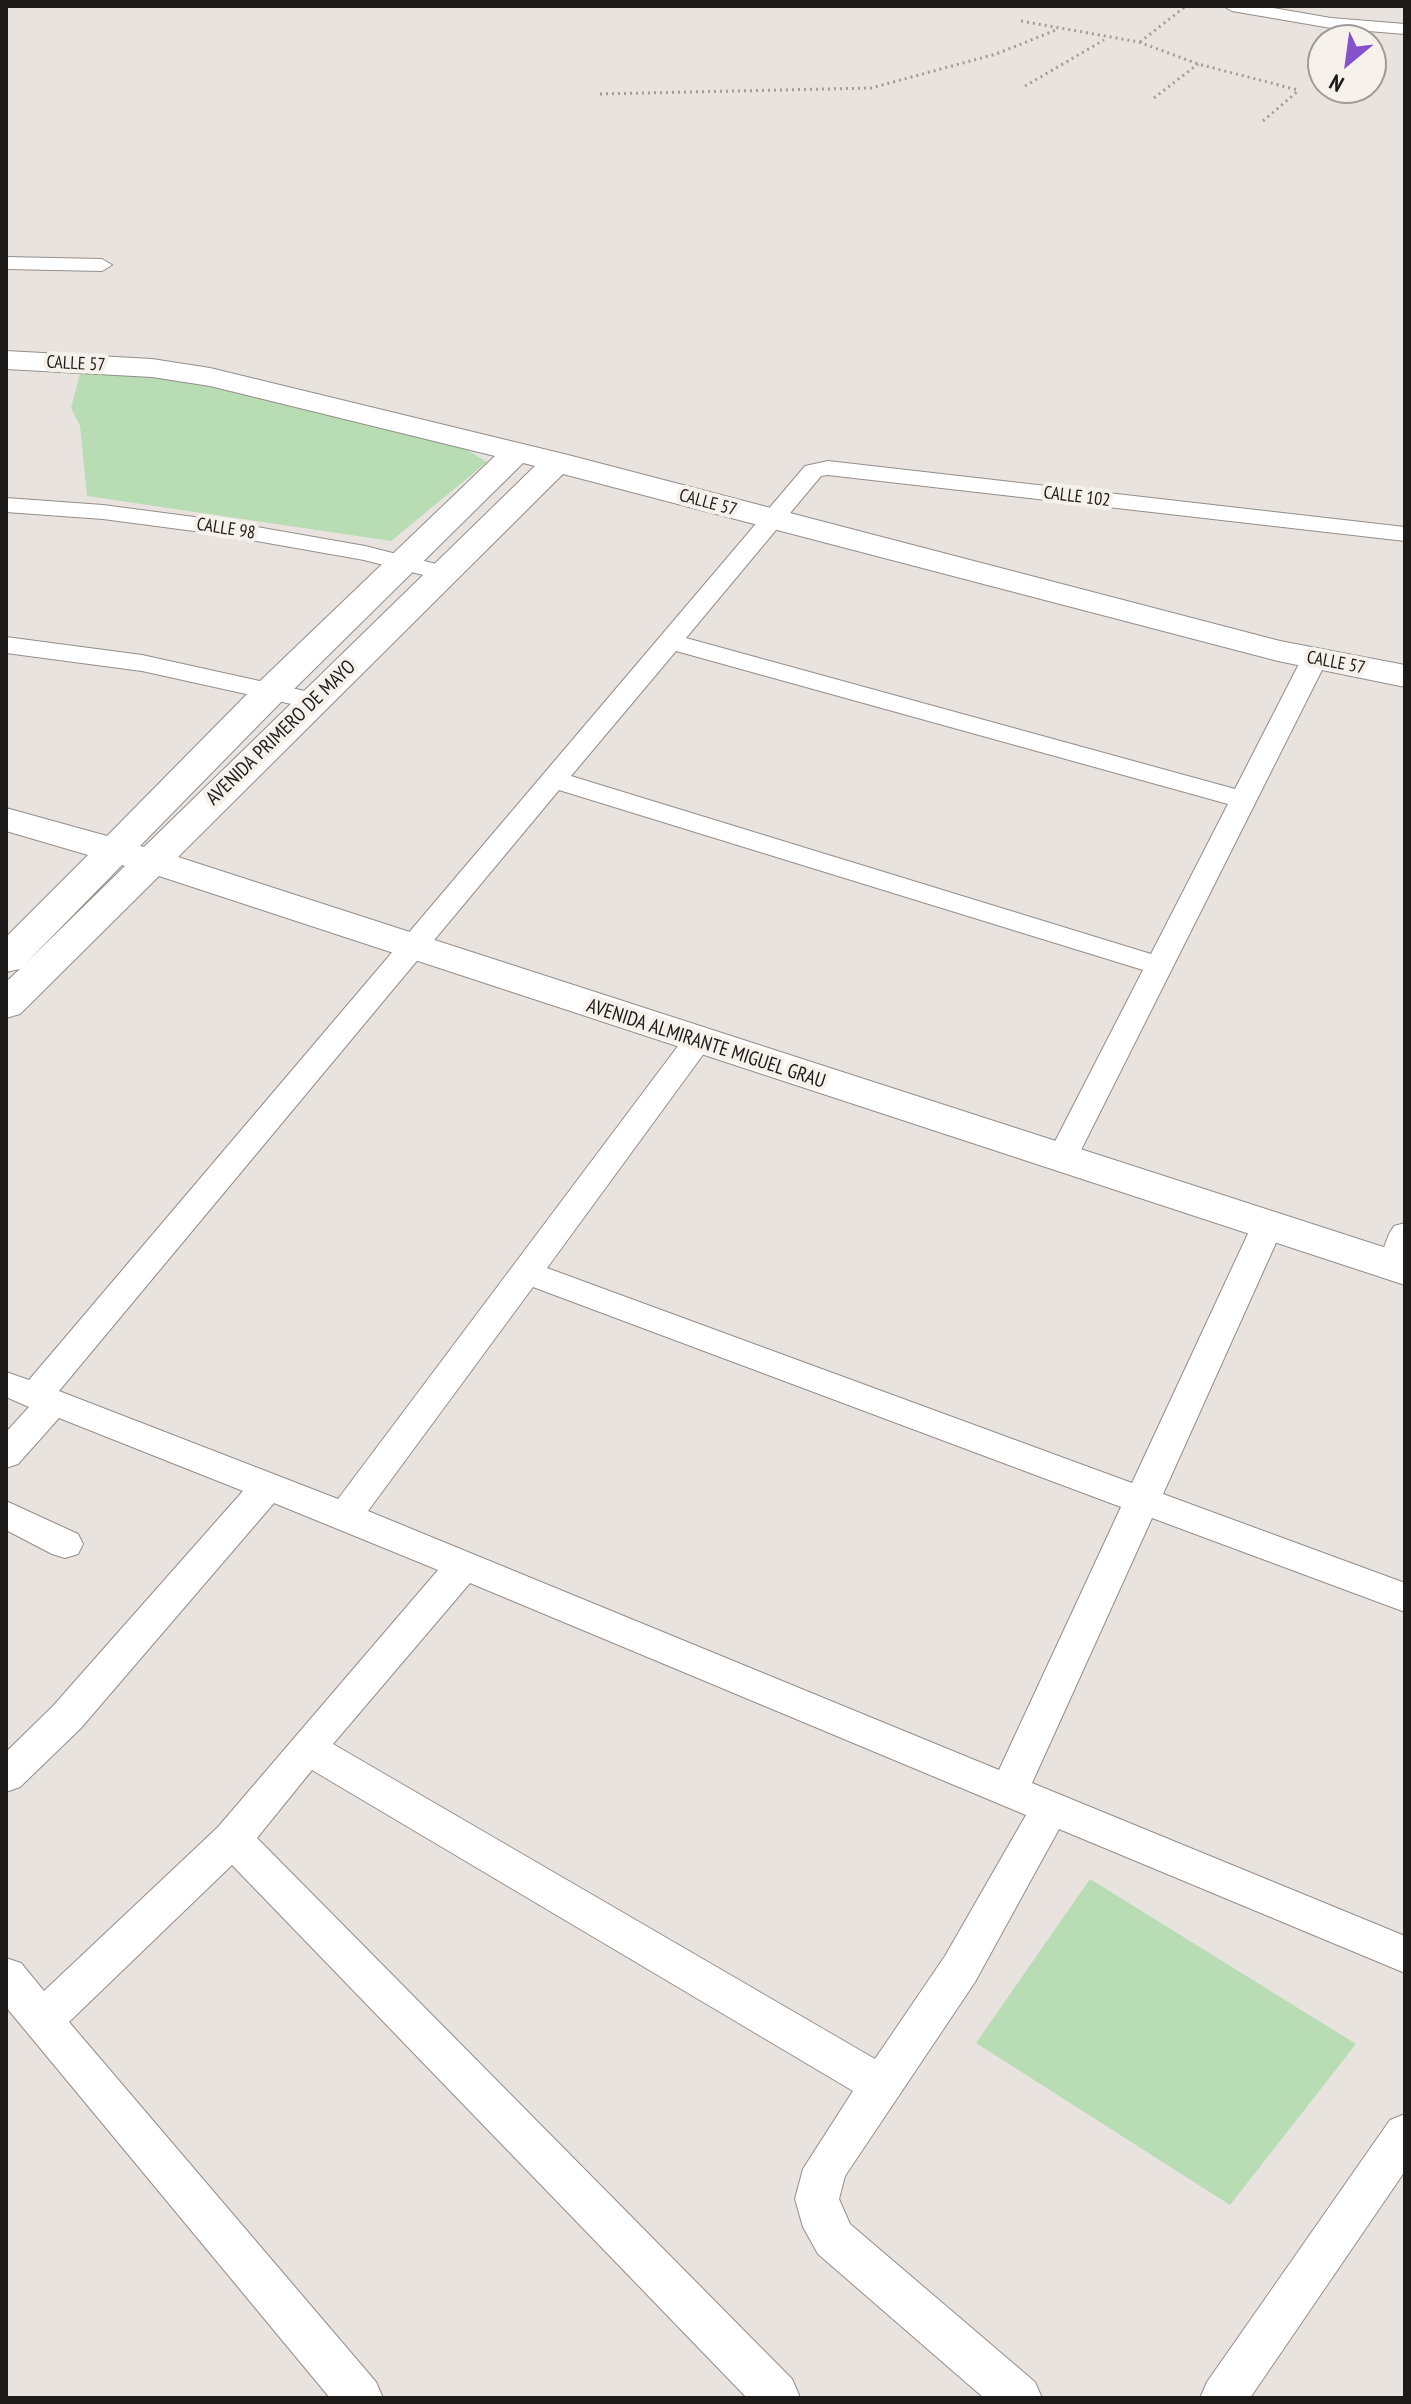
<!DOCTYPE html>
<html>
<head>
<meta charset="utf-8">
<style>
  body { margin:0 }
  #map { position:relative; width:1411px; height:2404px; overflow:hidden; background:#e9e3df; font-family:"PT Sans Narrow",sans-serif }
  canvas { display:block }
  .frame { position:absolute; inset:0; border:8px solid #1d1b1a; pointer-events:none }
  .north { position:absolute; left:1307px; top:24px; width:80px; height:80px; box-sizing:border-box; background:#f7f1ec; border:2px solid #a09b98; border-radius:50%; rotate:209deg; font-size:22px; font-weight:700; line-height:32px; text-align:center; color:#1d1b1a }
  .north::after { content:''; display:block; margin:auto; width:28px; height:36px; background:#8453cc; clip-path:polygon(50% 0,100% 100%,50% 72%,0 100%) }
</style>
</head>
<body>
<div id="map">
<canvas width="1411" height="2404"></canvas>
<div class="frame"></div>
<div class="north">N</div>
</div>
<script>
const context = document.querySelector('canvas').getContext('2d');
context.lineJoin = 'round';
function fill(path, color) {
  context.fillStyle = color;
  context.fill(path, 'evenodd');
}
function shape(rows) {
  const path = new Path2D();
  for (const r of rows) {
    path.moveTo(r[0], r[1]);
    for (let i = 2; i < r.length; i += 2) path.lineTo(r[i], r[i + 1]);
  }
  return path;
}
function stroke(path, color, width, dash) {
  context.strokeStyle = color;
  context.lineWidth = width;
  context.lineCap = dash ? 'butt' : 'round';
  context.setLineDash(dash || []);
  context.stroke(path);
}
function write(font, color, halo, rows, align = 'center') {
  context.font = font + ' "PT Sans Narrow",sans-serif';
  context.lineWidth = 8;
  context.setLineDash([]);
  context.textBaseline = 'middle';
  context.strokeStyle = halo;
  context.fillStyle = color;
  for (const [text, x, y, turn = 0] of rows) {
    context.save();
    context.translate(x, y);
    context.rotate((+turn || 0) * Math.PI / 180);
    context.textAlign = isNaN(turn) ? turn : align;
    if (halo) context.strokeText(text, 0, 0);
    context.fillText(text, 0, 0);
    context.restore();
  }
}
fill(shape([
  [81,370,202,382,459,445,487,462,391,541,87,496,80,426,71,408],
  [1090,1879,1356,2044,1230,2205,976,2043]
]), '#b8dcb3');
const street = shape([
  [1223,6,1262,6,1331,18,1405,24,1405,34,1331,28,1232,11,1223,6],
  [6,257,102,259,112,265,102,271,6,269,6,257],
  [828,461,1405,527,1405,541,828,475,821,476,686,638,1235,789,1301,660,1305,655,1323,655,1327,660,1073,1166,1062,1169,1051,1166,1046,1159,1143,970,559,790,59,1391,338,1499,687,1034,698,1032,709,1034,713,1041,547,1268,1132,1483,1252,1225,1257,1217,1268,1214,1279,1217,1284,1225,1163,1494,1405,1583,1405,1612,1152,1518,1032,1783,1405,1936,1405,1973,1059,1829,975,1982,845,2176,839,2199,850,2224,1035,2382,1042,2398,984,2398,818,2254,803,2227,795,2199,803,2169,853,2091,312,1770,257,1838,792,2379,799,2395,798,2398,747,2398,232,1865,69,2022,376,2382,383,2398,330,2398,6,2007,6,1958,21,1963,44,1991,218,1827,438,1570,274,1503,81,1728,20,1787,6,1792,6,1752,53,1706,243,1491,59,1418,18,1464,6,1468,6,1432,29,1407,6,1397,6,1372,29,1380,805,466,828,461],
  [676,651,1228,804,1151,954,571,776,676,651],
  [533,1287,1121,1507,999,1770,368,1511,533,1287],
  [470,1583,1026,1815,945,1956,875,2059,333,1744,470,1583],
  [6,498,103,505,217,520,365,546,452,568,455,573,443,580,364,560,217,534,103,519,6,512,6,498],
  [6,637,142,655,314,693,327,701,314,709,142,671,6,653,6,637],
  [1405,1223,1405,1273,1393,1277,1381,1274,1377,1266,1389,1234,1394,1226,1405,1223],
  [6,1501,78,1534,83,1544,78,1554,65,1558,52,1554,6,1530,6,1501],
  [1405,2114,1405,2171,1250,2398,1200,2398,1207,2382,1390,2120,1405,2114]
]);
const secondary = shape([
  [6,351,152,359,210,368,568,455,1280,641,1405,665,1405,687,1278,661,563,474,178,857,1405,1254,1405,1285,159,876,20,1014,6,1018,6,982,20,969,6,972,6,937,88,855,6,831,6,808,107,836,258,683,495,456,210,386,152,377,6,369,6,351],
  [523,463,535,466,144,847,140,846,284,699,523,463],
  [122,865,125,866,26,963,122,865]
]);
stroke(street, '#948e8a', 2);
stroke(secondary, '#948e8a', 2);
stroke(shape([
  [1021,21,1139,42,1198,64,1298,90],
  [1140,42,1186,6],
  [1025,86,1104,40],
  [600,94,871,88,996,54,1056,30],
  [1154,98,1198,64],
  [1263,121,1298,91]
]), '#a09c99', 3, [2, 4]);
fill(street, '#fff');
fill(secondary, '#fff');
write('18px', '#1d1b1a', '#f7f1ec', [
  ["CALLE 57",76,364,3],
  ["CALLE 102",1077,497,7],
  ["CALLE 57",708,503,15],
  ["CALLE 98",226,529,9],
  ["CALLE 57",1336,663,11]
]);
write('20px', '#1d1b1a', '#f7f1ec', [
  ["AVENIDA PRIMERO DE MAYO",281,733,-44],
  ["AVENIDA ALMIRANTE MIGUEL GRAU",706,1044,18]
]);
</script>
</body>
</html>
